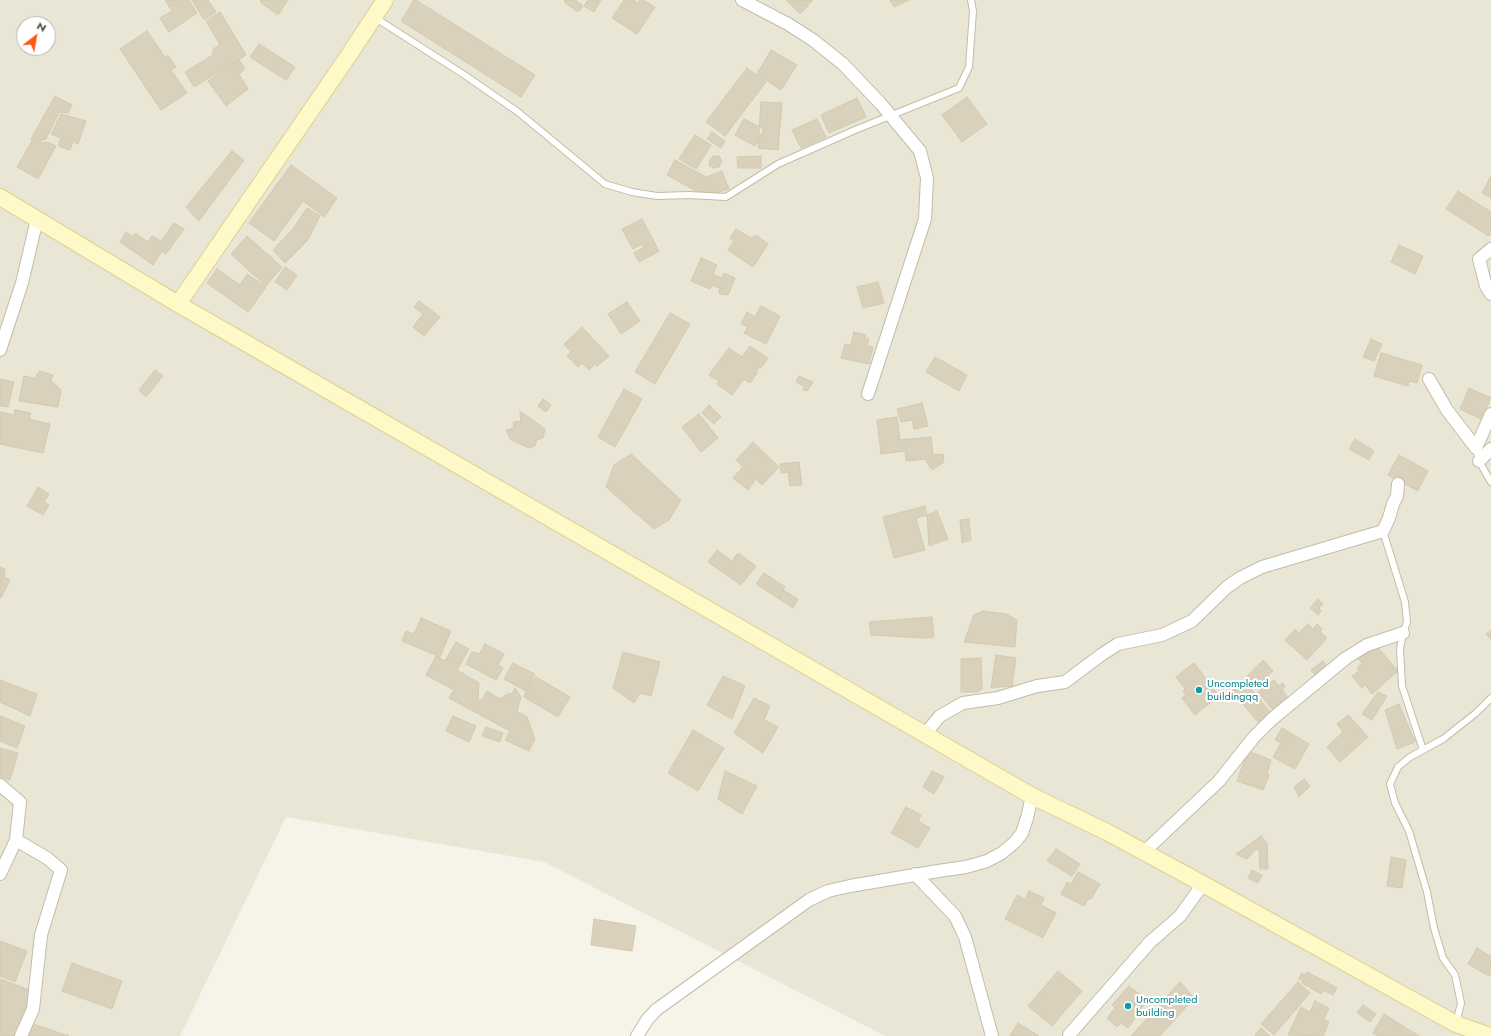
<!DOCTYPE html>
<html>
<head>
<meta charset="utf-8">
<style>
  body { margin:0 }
  #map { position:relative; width:1491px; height:1036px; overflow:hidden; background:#f6f3e8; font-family:Jost,sans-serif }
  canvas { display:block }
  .north { position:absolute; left:16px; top:16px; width:40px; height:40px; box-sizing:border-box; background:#fff; border:1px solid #b7b5ae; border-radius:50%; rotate:31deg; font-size:11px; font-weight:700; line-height:16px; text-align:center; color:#4a4535 }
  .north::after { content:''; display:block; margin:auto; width:14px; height:18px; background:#ff5715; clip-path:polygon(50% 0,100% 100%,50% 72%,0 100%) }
</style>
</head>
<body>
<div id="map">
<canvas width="1491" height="1036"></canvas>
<div class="north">N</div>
</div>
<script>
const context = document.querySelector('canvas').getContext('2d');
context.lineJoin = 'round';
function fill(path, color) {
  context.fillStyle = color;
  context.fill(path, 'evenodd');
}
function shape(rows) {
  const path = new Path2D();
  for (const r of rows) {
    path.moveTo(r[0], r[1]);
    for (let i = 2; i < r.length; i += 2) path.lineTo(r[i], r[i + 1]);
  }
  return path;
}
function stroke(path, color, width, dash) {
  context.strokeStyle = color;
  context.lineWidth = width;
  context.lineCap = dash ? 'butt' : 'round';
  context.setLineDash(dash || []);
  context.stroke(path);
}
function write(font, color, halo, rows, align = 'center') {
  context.font = font + ' Jost,sans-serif';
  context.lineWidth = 4;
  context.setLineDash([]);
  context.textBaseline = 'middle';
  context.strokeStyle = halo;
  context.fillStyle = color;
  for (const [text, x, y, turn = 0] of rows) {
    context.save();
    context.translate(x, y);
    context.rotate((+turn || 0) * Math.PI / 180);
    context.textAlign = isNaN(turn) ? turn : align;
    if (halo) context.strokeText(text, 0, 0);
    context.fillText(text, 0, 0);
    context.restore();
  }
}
fill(shape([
  [0,0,1491,0,1491,1036,885,1036,544,862,286,817,180,1036,0,1036],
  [24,24,48,24,48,48,24,48]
]), '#eae6d5');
const building = shape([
  [165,0,189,0,197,13,169,32,160,18,172,11,165,0],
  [192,0,208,0,216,12,204,20,192,0],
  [261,0,288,0,278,15,260,2,261,0],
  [414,0,416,0,535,75,521,97,401,21,414,0],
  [565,0,575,0,583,6,578,12,564,2,565,0],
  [588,0,601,0,594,12,584,6,588,0],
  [624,0,633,0,638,3,640,0,643,0,655,7,637,34,612,18,624,0],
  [786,0,813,0,800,14,786,0],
  [890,0,909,0,894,7,890,0],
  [220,12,246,55,194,87,185,72,213,55,213,49,220,45,206,21,220,12],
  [147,31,165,57,168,55,176,67,171,70,187,93,161,110,120,49,147,31],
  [259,44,295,67,286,80,250,57,259,44],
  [771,50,797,65,781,90,757,74,771,50],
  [239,60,245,69,239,74,248,89,226,106,208,81,239,60],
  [747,68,766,82,725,136,706,122,747,68],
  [55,96,72,105,68,113,59,112,46,139,40,141,31,139,55,96],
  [967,97,987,124,962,142,942,115,967,97],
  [857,98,866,117,829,133,821,115,857,98],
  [761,102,782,103,778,150,758,148,761,102],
  [61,114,86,121,78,144,73,142,70,150,58,146,61,138,51,134,61,114],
  [744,119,764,129,755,146,735,135,744,119],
  [817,119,826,137,801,148,792,130,817,119],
  [712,132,725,141,721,148,707,139,712,132],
  [695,135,711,145,696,169,679,159,695,135],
  [32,141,41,143,47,142,56,146,38,179,17,167,32,141],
  [232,151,244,160,199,221,186,207,232,151],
  [713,156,719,156,722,161,719,167,713,168,709,165,710,160,713,156],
  [761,156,761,168,738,168,737,157,761,156],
  [675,160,706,177,722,171,729,189,713,194,700,193,667,175,675,160],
  [291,165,337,198,324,217,303,201,274,241,249,223,291,165],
  [1491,176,1491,198,1482,193,1491,176],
  [1458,191,1491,212,1491,233,1489,236,1446,209,1458,191],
  [307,208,320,216,307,241,285,263,273,250,292,230,307,208],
  [642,219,659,251,639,262,634,253,644,247,642,244,633,249,622,229,642,219],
  [174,223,184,229,166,254,162,251,153,265,120,242,126,232,133,237,135,233,148,242,152,236,161,241,174,223],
  [736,229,751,238,756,235,768,244,753,267,728,250,734,241,730,238,736,229],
  [247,236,282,267,266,286,231,254,247,236],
  [1399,245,1423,256,1415,274,1391,262,1399,245],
  [701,258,717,265,713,275,722,278,724,273,735,278,728,295,719,294,719,289,722,288,724,283,723,282,720,288,712,285,710,289,691,281,701,258],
  [285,267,297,275,287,290,275,282,285,267],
  [217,269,240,285,247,274,266,287,248,312,207,283,217,269],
  [878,282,884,303,863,308,857,287,878,282],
  [419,301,440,317,424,336,413,327,423,314,414,307,419,301],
  [627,302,640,321,621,334,608,314,627,302],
  [761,306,780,316,766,344,744,333,748,327,741,324,747,312,755,317,761,306],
  [670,313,690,324,655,384,635,372,670,313],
  [582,327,609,356,597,366,595,364,589,370,582,363,578,367,567,356,571,352,564,344,582,327],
  [854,332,866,335,865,338,869,339,867,346,873,347,869,364,841,358,845,344,851,345,854,332],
  [1371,339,1382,344,1374,361,1363,357,1371,339],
  [750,346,768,358,761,368,759,367,756,371,758,372,750,383,744,379,732,395,717,384,719,381,709,375,729,348,742,357,750,346],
  [1381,353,1422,365,1417,383,1409,381,1408,386,1374,376,1381,353],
  [935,357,967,375,959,391,926,372,935,357],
  [155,370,163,376,146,397,139,390,155,370],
  [40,371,53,375,51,381,61,390,58,407,19,401,24,376,34,378,40,371],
  [799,376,813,382,807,391,803,390,804,386,796,382,799,376],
  [0,379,14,382,8,407,0,406,0,379],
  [1469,388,1491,398,1481,419,1460,409,1469,388],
  [624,389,642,399,615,447,598,437,624,389],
  [543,399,551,405,546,412,538,406,543,399],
  [922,403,928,426,914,429,912,420,901,422,897,409,922,403],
  [709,405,721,417,714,424,702,413,709,405],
  [15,410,31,413,29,419,50,424,43,453,0,444,0,412,14,415,15,410],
  [520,411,545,429,543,438,537,440,535,446,529,448,511,440,506,430,513,428,514,422,518,421,521,423,520,411],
  [699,414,718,438,701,452,682,427,699,414],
  [897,417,900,440,931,437,933,455,943,454,944,462,932,470,925,459,906,461,905,451,881,454,877,420,897,417],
  [1355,439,1374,451,1369,460,1349,449,1355,439],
  [753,442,779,467,762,485,736,460,753,442],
  [631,454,681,500,669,520,654,529,606,487,614,465,631,454],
  [1399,455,1428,471,1418,491,1388,475,1399,455],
  [799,462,802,485,790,486,788,472,781,473,780,464,799,462],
  [742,468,756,479,748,490,733,478,742,468],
  [38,487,49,494,44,502,49,505,43,515,27,506,38,487],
  [925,506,927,515,916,518,925,550,894,558,883,517,925,506],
  [937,511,948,539,929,546,927,515,937,511],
  [969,519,971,540,962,543,960,520,969,519],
  [717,550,732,561,738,553,756,566,741,585,708,562,717,550],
  [0,567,5,569,4,577,10,580,1,598,0,597,0,567],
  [764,573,785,587,778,598,756,584,764,573],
  [783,590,798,599,793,608,778,598,783,590],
  [1318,599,1323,604,1319,608,1321,611,1318,615,1310,608,1318,599],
  [983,611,1006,614,1017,620,1015,647,964,642,974,615,983,611],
  [932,617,934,637,924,638,871,635,869,622,932,617],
  [421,618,451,631,440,657,402,641,406,631,414,634,421,618],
  [1308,624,1313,629,1317,624,1322,629,1320,631,1327,638,1307,660,1285,640,1295,629,1299,633,1308,624],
  [1491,630,1491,640,1486,634,1491,630],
  [456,642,469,649,457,670,479,683,478,700,482,700,487,691,500,699,507,694,512,694,515,688,521,697,517,711,527,717,535,739,529,751,505,740,510,731,449,698,454,690,426,675,436,656,445,661,456,642],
  [485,644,504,654,498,665,503,668,496,680,466,664,472,652,479,654,485,644],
  [1375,644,1398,671,1372,694,1365,685,1362,688,1352,676,1359,671,1357,668,1362,663,1358,659,1375,644],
  [623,652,660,662,651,696,640,693,634,703,613,688,623,652],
  [996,655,1016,658,1012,686,991,688,996,655],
  [981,658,982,689,977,692,961,692,961,659,981,658],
  [1263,660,1273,671,1256,688,1246,677,1263,660],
  [1323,661,1329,669,1317,678,1311,670,1323,661],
  [513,663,535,674,526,691,504,679,513,663],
  [1194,663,1219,696,1195,715,1182,698,1186,695,1183,691,1185,689,1176,677,1194,663],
  [723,676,745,686,732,719,707,705,723,676],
  [536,677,570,697,558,717,524,697,526,691,536,677],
  [0,680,37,694,30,716,0,702,0,680],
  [1244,680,1270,712,1258,722,1232,691,1244,680],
  [1274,680,1279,686,1283,683,1285,687,1282,689,1287,697,1272,709,1258,692,1274,680],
  [1378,692,1387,696,1372,720,1362,714,1378,692],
  [754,698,770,706,764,720,778,727,763,753,734,733,754,698],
  [1399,704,1415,742,1397,749,1385,710,1399,704],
  [1348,715,1368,737,1340,762,1327,747,1343,732,1337,724,1348,715],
  [0,716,25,726,17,748,0,741,0,716],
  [453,716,476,726,469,742,446,731,453,716],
  [486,727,503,733,500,742,482,736,486,727],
  [1282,728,1309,744,1295,769,1273,757,1281,743,1275,740,1282,728],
  [693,730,724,748,698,791,668,773,693,730],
  [0,748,18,753,10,780,0,777,0,748],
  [1248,751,1271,760,1267,773,1269,775,1263,790,1237,781,1248,751],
  [725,771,757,786,742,814,718,799,725,771],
  [932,771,944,777,934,794,923,787,932,771],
  [1304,779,1310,786,1299,797,1294,787,1304,779],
  [906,807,921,815,918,821,930,828,918,848,891,833,906,807],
  [1261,836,1267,843,1268,869,1260,869,1259,850,1256,849,1247,859,1236,854,1261,836],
  [1056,849,1080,864,1072,876,1047,861,1056,849],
  [1391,857,1406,860,1402,888,1387,886,1391,857],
  [1252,870,1262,875,1258,883,1248,878,1252,870],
  [1078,872,1100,884,1091,899,1088,899,1084,906,1061,894,1067,882,1071,884,1078,872],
  [1029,891,1044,898,1041,905,1056,913,1043,938,1005,919,1017,895,1025,899,1029,891],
  [594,919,636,926,632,951,591,945,594,919],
  [0,941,27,951,15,982,0,976,0,941],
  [1477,948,1491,957,1491,973,1489,976,1468,964,1477,948],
  [72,963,122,981,112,1009,62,991,72,963],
  [1058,971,1082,991,1052,1026,1028,1006,1058,971],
  [1307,972,1337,988,1333,995,1323,990,1321,994,1302,983,1303,981,1299,979,1302,973,1305,975,1307,972],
  [0,979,35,992,20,1036,0,1036,0,979],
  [1180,982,1194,998,1160,1036,1131,1036,1180,982],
  [1298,982,1310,993,1274,1035,1261,1024,1298,982],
  [1129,986,1147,1000,1128,1028,1121,1023,1117,1027,1107,1018,1115,1008,1112,1005,1129,986],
  [1315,1001,1329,1008,1324,1019,1329,1022,1323,1036,1288,1035,1301,1007,1310,1012,1315,1001],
  [1363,1005,1376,1014,1370,1022,1357,1013,1363,1005],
  [1384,1014,1419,1036,1377,1036,1373,1033,1384,1014],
  [1018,1023,1039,1036,1010,1036,1018,1023],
  [33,1024,69,1036,29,1036,33,1024],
  [1261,1028,1270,1036,1256,1036,1255,1035,1261,1028]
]);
fill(building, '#d9d1bc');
stroke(building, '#d4caae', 1);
const lane = shape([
  [374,17,463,74,518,112,605,184,632,192,657,196,689,195,726,197,778,164,855,130,959,88,969,67,973,11,971,0],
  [1476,448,1479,461,1491,482],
  [1383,531,1405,602,1407,622,1403,633,1400,649,1402,686,1423,750,1410,757,1398,767,1390,784,1395,803,1409,831,1427,892,1434,928,1443,958,1455,975,1461,1003,1456,1023],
  [1423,750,1443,739,1476,713,1491,698]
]);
const street = shape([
  [742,0,788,24,813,40,843,64,881,104,920,151,927,178,925,219,868,394],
  [1491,249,1479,259,1486,286,1491,294],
  [0,350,22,283,37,219],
  [1429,379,1447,410,1476,448,1491,414],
  [1479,461,1491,449],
  [925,734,940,716,963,703,998,698,1037,686,1065,682,1101,655,1118,644,1162,635,1192,621,1227,587,1240,578,1262,567,1383,531,1389,518,1393,504,1397,496,1398,484],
  [0,785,20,802,16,840,0,874],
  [16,840,47,858,61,870,41,935,33,1009,21,1036],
  [1144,852,1219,781,1254,737,1272,719,1346,658,1367,645,1403,633],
  [915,874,955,916,965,937,992,1036],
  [637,1036,647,1020,656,1010,809,900,828,891,850,886,938,871,966,867,987,861,1002,853,1015,842,1022,833,1027,818,1032,796],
  [1070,1036,1069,1035,1150,942,1180,916,1203,884]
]);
const secondary = shape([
  [0,197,178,304,1032,796,1107,832,1203,884,1456,1024,1490,1036],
  [178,304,349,55,385,0]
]);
stroke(lane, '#c2bda9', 8);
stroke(street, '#c2bda9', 14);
stroke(secondary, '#dad192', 18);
stroke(lane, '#fff', 6);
stroke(street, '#fff', 12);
stroke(secondary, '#fff9c8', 16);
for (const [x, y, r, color] of [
  [1199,690,4,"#0f9aa8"],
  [1128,1006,4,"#0f9aa8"]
]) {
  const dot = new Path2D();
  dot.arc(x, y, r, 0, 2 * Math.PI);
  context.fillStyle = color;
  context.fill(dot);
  stroke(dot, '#fff', 1.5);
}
write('11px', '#0d838f', '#fff', [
  ["Uncompleted",1207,684],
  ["buildingqq",1207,697],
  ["Uncompleted",1136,1000],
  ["building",1136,1013]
], 'left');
</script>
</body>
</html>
